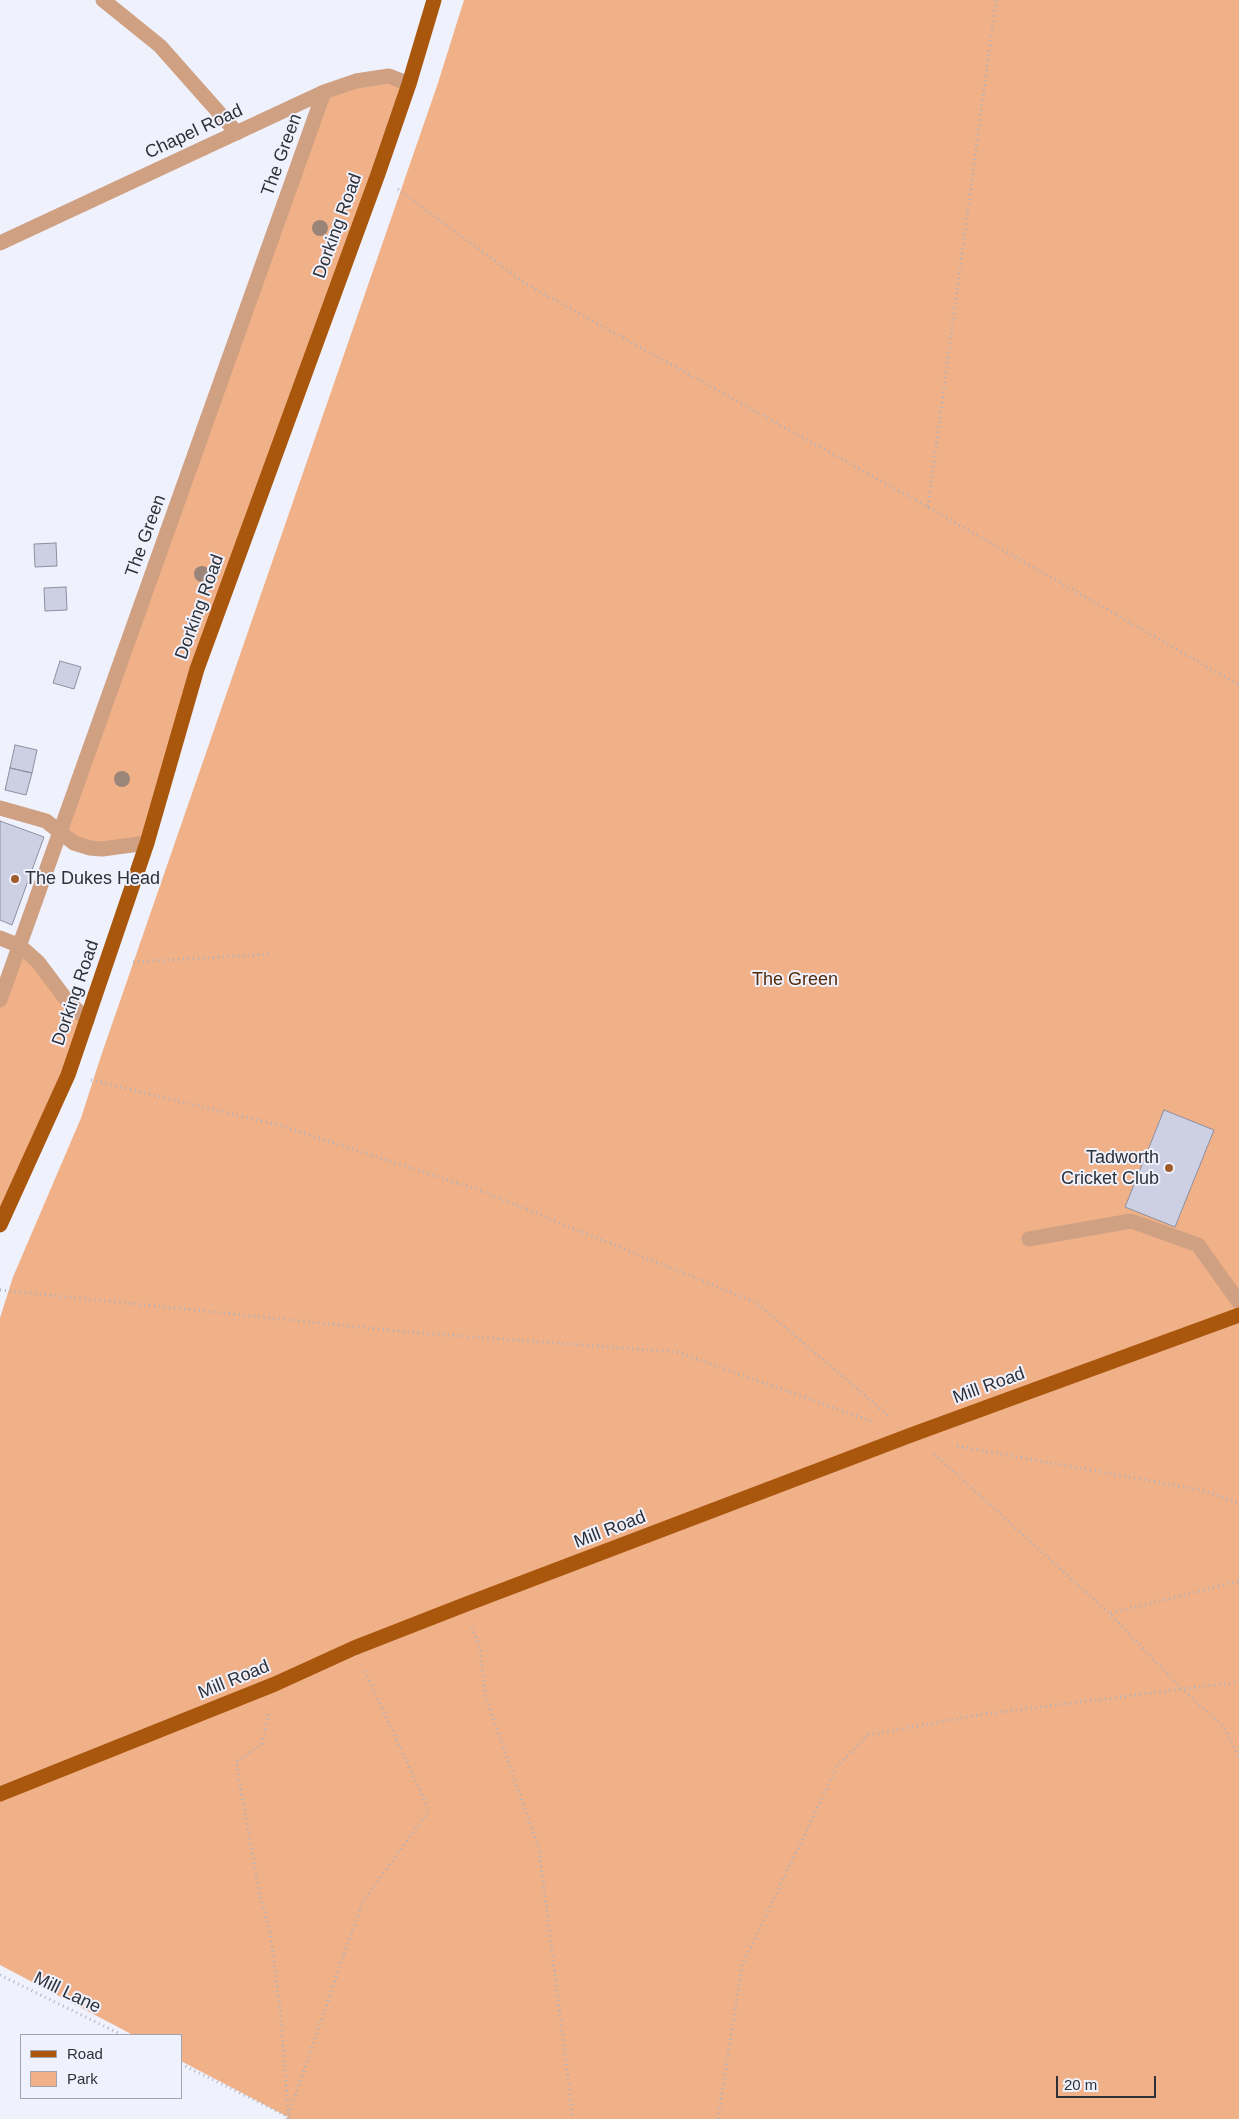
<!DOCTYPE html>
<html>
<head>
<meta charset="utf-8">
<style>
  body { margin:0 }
  #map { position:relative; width:1239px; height:2119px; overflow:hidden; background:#eff1fd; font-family:Helvetica,sans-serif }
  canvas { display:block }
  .legend { position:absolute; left:20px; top:2034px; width:162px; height:65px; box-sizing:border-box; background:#eff1fd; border:1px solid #a2a4ae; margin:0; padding:6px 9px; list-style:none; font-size:15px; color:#2f3138 }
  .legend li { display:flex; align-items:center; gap:10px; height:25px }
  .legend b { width:25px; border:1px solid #a2a4ae }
  .scale { position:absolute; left:1056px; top:2076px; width:100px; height:22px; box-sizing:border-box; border:2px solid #2f3138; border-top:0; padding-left:6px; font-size:15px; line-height:18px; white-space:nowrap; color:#2f3138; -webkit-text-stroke:4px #eff1fd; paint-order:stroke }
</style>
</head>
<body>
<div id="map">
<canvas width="1239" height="2119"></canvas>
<ul class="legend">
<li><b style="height:6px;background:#aa570e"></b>Road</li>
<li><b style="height:14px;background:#f1b188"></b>Park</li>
</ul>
<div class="scale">20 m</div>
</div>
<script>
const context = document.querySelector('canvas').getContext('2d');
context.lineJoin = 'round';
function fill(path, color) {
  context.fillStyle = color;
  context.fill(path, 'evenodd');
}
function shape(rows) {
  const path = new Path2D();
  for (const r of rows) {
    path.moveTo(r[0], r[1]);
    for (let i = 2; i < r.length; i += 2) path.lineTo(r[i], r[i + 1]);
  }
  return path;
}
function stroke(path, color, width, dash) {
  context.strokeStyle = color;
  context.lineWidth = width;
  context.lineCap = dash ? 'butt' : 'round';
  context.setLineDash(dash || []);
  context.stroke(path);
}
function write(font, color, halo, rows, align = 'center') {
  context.font = font + ' Helvetica,sans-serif';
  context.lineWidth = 4;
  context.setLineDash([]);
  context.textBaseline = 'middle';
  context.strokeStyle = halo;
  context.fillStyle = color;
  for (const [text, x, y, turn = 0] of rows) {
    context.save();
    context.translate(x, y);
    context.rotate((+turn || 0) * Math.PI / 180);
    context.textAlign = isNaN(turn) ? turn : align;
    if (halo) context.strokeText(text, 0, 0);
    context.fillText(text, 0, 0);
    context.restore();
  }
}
fill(shape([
  [464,0,1239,0,1239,2119,287,2119,288,2117,181,2061,181,2035,133,2035,0,1965,0,1318,13,1277,81,1118,101,1056,438,83],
  [356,81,409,84,197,669,147,843,102,849,61,831,324,92],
  [20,946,87,1020,0,1225,0,1000]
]), '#f1b188');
const building = shape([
  [56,543,57,566,35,567,34,544,56,543],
  [66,587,67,610,45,611,44,588,66,587],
  [60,661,81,667,74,689,53,683,60,661],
  [15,745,37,750,32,773,10,768,15,745],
  [10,768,32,773,26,795,5,790,10,768],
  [0,821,44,837,12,925,0,920,0,821],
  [1164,1110,1214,1130,1175,1227,1125,1207,1164,1110]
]);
fill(building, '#cdd0e3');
stroke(building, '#8c8fa1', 1);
stroke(shape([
  [398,189,526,284,928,507,1239,685],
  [928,507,996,0],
  [133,962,273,954],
  [91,1080,282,1126,479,1190,757,1303,890,1417],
  [0,1290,408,1332,677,1352,874,1422],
  [957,1446,1201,1490,1239,1503],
  [934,1454,1110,1614,1182,1689,1223,1726,1239,1756],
  [1111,1613,1239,1581],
  [472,1627,480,1647,485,1695,539,1849,573,2119],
  [269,1714,262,1744,236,1762,259,1891,270,1932,280,2007,288,2113],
  [0,1975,122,2035],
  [181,2064,293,2119],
  [287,2119,362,1903,429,1810,364,1669],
  [718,2119,742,1965,838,1765,868,1735,984,1714,1239,1682]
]), '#afb1bb', 3, [1, 4]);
stroke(shape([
  [103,0,160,46,237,133],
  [0,243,324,92,356,81,389,76,409,84],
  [0,808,46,821,74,843,90,848,102,849,147,843],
  [0,938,20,946,38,962,65,998,87,1020],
  [0,1000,324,92],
  [1029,1239,1131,1221,1198,1245,1239,1302]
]), '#cfa082', 15);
stroke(shape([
  [0,1225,68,1075,147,843,197,669,378,174,409,84,434,0],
  [0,1794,275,1684,354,1648,464,1605,911,1435,1239,1315]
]), '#aa570e', 15);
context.fillStyle = '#9a8578';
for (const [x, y] of [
  [320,228],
  [202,574],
  [122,779]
]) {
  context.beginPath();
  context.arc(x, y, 8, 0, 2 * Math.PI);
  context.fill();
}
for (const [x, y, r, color] of [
  [15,879,5,"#9f5c2c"],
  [1169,1168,5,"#9f5c2c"]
]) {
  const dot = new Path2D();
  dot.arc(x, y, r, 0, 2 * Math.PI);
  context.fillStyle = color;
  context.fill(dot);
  stroke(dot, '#eff1fd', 2);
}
write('18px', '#2f3138', '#eff1fd', [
  ["Chapel Road",194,132,-25],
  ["The Green",282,155,-70],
  ["Dorking Road",338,226,-70],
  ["The Green",146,536,-70],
  ["Dorking Road",200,607,-70],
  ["Dorking Road",76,993,-71],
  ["Mill Road",989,1386,-20],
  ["Mill Road",610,1530,-21],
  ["Mill Road",234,1680,-22],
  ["Mill Lane",67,1993,26]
]);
write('18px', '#2f3138', '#eff1fd', [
  ["The Dukes Head",25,879],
  ["Tadworth",1159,1158,"right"],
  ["Cricket Club",1159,1179,"right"]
], 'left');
write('18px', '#552c0b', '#eff1fd', [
  ["The Green",795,980]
]);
</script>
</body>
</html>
